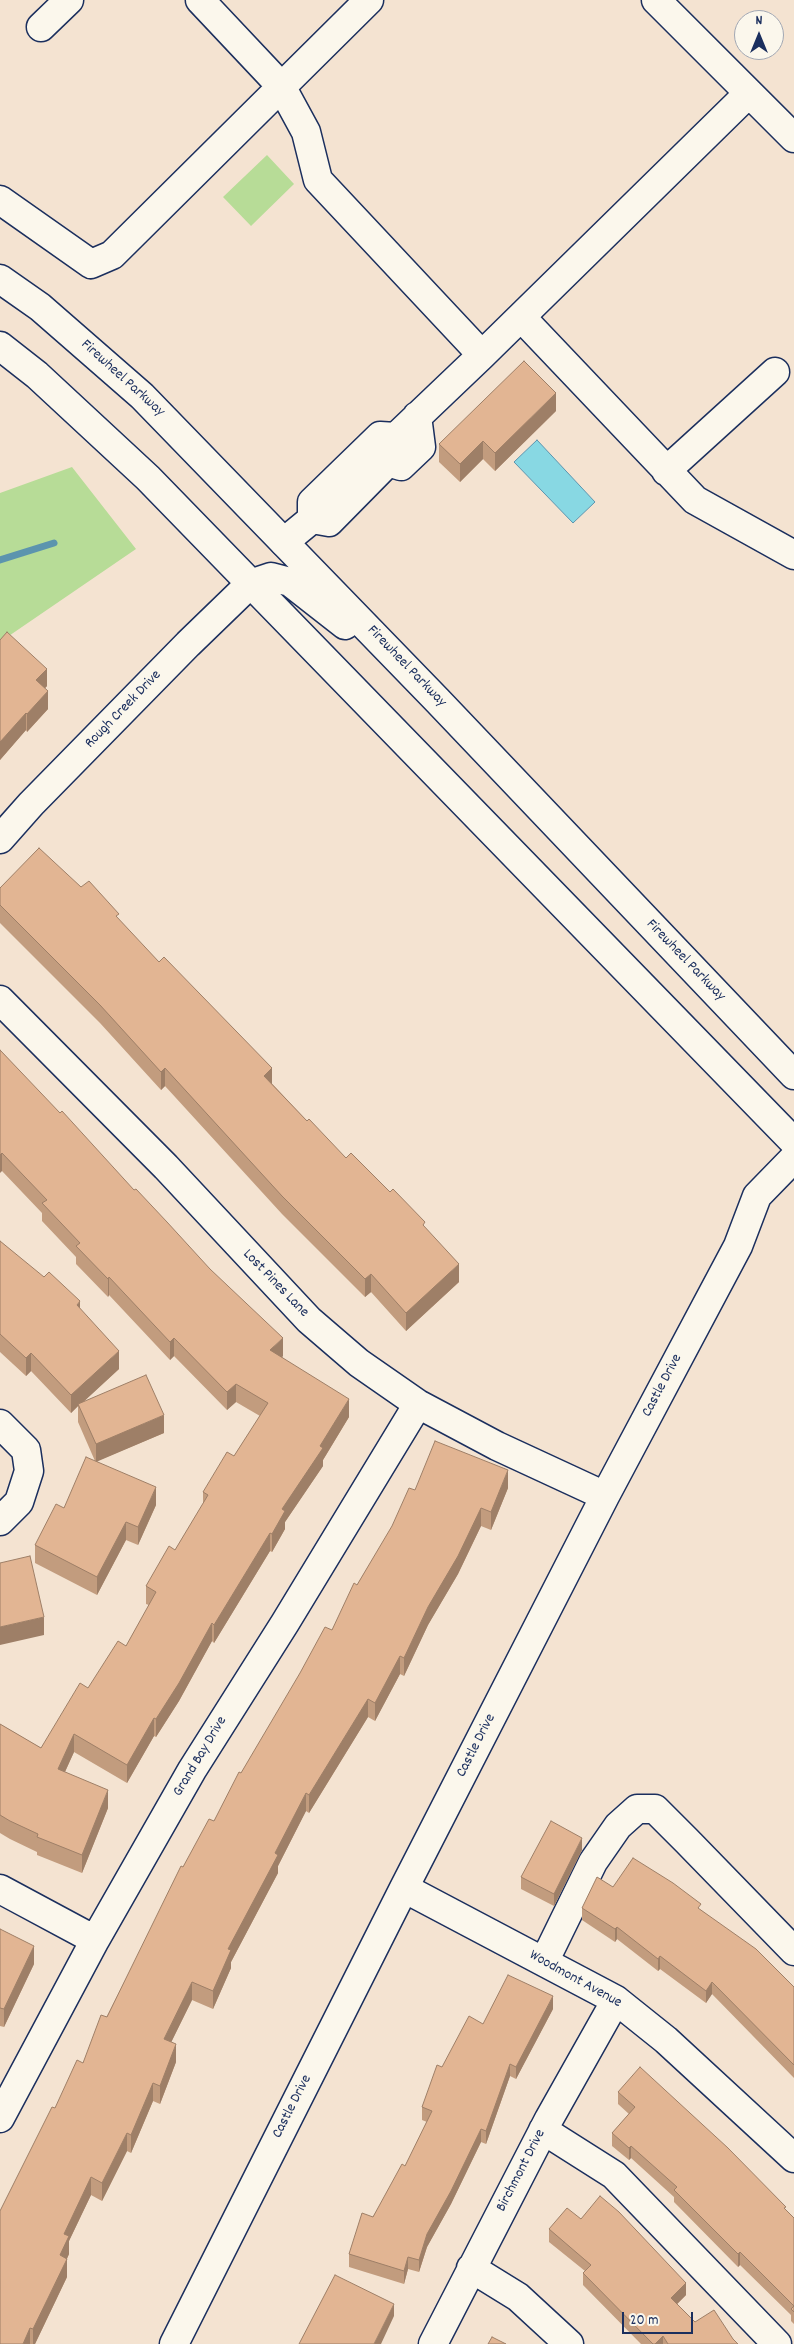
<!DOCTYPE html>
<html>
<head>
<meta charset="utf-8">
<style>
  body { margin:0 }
  #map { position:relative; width:794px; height:2344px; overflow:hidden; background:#f4e3d1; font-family:Dekko,sans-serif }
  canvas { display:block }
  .north { position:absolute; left:734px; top:10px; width:50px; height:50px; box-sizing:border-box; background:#fbf7ec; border:1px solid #a1a7b3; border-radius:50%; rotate:0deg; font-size:14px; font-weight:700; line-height:20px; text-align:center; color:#1b2f5e }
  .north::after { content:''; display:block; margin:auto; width:18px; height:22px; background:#1b2f5e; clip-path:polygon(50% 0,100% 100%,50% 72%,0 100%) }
  .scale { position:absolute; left:622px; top:2312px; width:71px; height:22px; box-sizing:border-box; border:2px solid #1b2f5e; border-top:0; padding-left:6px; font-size:15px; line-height:18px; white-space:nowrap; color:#1b2f5e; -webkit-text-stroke:4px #fbf7ec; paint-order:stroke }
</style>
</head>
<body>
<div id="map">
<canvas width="794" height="2344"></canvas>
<div class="north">N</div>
<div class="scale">20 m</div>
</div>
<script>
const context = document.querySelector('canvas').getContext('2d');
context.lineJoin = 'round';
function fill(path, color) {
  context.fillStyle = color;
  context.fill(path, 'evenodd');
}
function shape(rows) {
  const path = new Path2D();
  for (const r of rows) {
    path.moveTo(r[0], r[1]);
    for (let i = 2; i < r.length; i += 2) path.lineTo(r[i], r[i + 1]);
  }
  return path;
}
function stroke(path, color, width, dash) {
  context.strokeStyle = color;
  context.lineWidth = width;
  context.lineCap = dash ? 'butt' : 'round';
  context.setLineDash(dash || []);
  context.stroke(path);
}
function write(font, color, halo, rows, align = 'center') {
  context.font = font + ' Dekko,sans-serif';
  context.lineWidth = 5;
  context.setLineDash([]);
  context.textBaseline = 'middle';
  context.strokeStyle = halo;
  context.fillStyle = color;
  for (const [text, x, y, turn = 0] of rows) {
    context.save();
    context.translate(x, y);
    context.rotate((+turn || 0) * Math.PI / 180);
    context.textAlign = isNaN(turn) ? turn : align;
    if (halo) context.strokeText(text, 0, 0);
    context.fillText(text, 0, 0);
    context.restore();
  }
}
fill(shape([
  [267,155,294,184,251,226,223,197],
  [72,467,136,549,0,642,0,493]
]), '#b7dc97');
const water = shape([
  [537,440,595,502,573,523,514,462,537,440]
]);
fill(water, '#88d8e3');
stroke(water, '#5c94ae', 1);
stroke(shape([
  [0,560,54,543]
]), '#5c94ae', 7);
const minor = shape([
  [200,0,281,86,306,132,318,180,482,355],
  [656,0,794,138],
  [41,27,69,0],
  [0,200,91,264,112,255,369,0],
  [521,317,695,500,794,555],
  [388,462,401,466,421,447,417,416],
  [666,471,775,372],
  [312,519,312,502,380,436,396,437,482,355,749,93],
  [284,542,312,519,329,522,398,452,396,437],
  [0,839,31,804,188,644,250,584],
  [0,1000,166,1167,309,1320,359,1363,418,1404,497,1446,605,1496],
  [0,1424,26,1450,29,1471,19,1502,0,1521],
  [404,1888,616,2000,666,2040,794,2158],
  [0,1889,95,1940],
  [544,1962,593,1862,618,1826,637,1809,655,1809,687,1841,794,1951],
  [0,2118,95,1940,192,1770,285,1623,418,1404],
  [543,2130,614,2175,777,2344],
  [471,2268,518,2297,569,2344],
  [174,2344,404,1888,605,1496,738,1246,757,1196,794,1158],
  [433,2344,549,2119,616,2000]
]);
const major = shape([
  [0,279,40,307,142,396,437,700,794,1075],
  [0,346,37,375,148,478,794,1142],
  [250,584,271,577,290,582,345,625]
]);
stroke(minor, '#1b2f5e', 31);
stroke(major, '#1b2f5e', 31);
stroke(minor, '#fbf7ec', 28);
stroke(major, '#fbf7ec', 28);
fill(shape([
  [556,411,495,471,483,459,460,482,439,462,439,444],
  [0,640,47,686,45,688,48,709,27,732,26,730,0,760],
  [81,887,119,920,307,1121,346,1158,425,1228,459,1282,406,1331,371,1292,365,1297,282,1214,165,1086,161,1090,100,1023,0,923,0,888],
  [0,1050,283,1356,282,1357,349,1417,323,1460,323,1466,285,1522,285,1529,272,1552,270,1551,214,1643,212,1641,179,1701,156,1737,154,1736,127,1783,74,1752,65,1772,108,1808,82,1873,37,1855,37,1852,10,1839,0,1833,0,1724,41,1748,88,1688,126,1646,149,1605,146,1604,146,1586,175,1550,203,1504,203,1492,234,1456,260,1416,236,1402,227,1410,174,1356,170,1360,109,1295,108,1297,76,1264,76,1257,42,1221,42,1213,2,1171],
  [0,1241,80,1309,119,1369,84,1401,164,1433,97,1461,156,1505,138,1545,126,1540,97,1595,35,1563,35,1545,64,1508,95,1461,78,1422,78,1406,71,1413,31,1371,26,1376,0,1352],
  [508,1488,491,1530,481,1526,458,1574,428,1625,404,1676,400,1674,375,1721,368,1717,309,1813,306,1811,278,1866,278,1873,231,1962,231,1968,213,2009,192,2000,171,2042,176,2062,160,2104,153,2101,131,2153,127,2151,102,2201,91,2195,69,2241,69,2254,67,2259,67,2277,35,2344,0,2344,55,2108,83,2063,183,1867,214,1821,241,1773,332,1630,357,1585,415,1490],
  [582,1850,554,1906,521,1889,521,1877],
  [613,1887,701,1910,794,1987,794,2078,712,1994,706,2003,660,1969,658,1971,617,1939,615,1942,582,1920,582,1908],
  [0,1929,34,1964,4,2027,0,2026],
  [553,2009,516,2079,510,2076,486,2144,481,2142,451,2204,427,2247,419,2272,408,2269,404,2284,349,2267,349,2254,405,2166,427,2122,422,2120,422,2107,442,2067,483,2024],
  [618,2092,786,2210,794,2218,794,2324,791,2321,791,2315,740,2265,738,2267,674,2202,674,2197,631,2158,629,2160,612,2146,612,2133,629,2114,618,2104],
  [581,2219,686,2295,677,2304,695,2322,733,2339,738,2344,641,2344,583,2285,583,2273,585,2271,549,2242,549,2229]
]), '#c29c7e');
fill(shape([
  [556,393,556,411,495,471,495,453],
  [483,441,483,459,460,482,460,464],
  [47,669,47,686,36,698,36,680],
  [48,691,48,709,27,732,27,714],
  [26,713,26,730,0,760,0,742],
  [165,1068,165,1086,161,1090,161,1072],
  [272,1068,272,1086,264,1076],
  [2,1153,2,1171,0,1173,0,1155],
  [459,1264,459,1282,406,1331,406,1313],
  [371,1274,371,1292,365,1297,365,1279],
  [109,1277,109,1295,108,1297,108,1279],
  [80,1301,80,1319,77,1305],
  [174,1338,174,1356,170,1360,170,1342],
  [283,1338,283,1356,270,1368,270,1350],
  [119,1351,119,1369,79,1406,78,1404,78,1406,71,1413,71,1395],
  [31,1353,31,1371,26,1376,26,1358],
  [236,1384,236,1402,227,1410,227,1392],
  [349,1399,349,1417,323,1460,323,1466,285,1522,285,1529,272,1552,272,1534,282,1509,320,1446],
  [164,1415,164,1433,96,1462,96,1444],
  [508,1470,508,1488,491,1530,491,1512],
  [156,1487,156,1505,138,1545,138,1527],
  [481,1508,481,1526,458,1574,428,1625,404,1676,404,1658,428,1607],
  [126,1522,126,1540,97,1595,97,1577],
  [270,1533,270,1551,214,1643,214,1625],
  [44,1617,44,1635,0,1645,0,1627],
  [212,1623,212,1641,179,1701,156,1737,156,1719],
  [400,1656,400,1674,375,1721,375,1703],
  [368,1699,368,1717,309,1813,309,1795],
  [154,1718,154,1736,127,1783,127,1765],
  [74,1734,74,1752,58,1787,58,1769],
  [108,1790,108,1808,82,1873,82,1855],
  [306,1793,306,1811,278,1866,278,1873,231,1962,231,1968,213,2009,213,1991,228,1949,275,1853],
  [582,1838,582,1850,554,1906,554,1894],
  [617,1927,617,1939,615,1942,615,1929],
  [34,1946,34,1964,4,2027,4,2009],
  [660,1956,660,1969,658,1971,658,1959],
  [192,1982,192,2000,164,2057,164,2039],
  [712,1982,712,1994,706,2003,706,1991],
  [553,1996,553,2009,516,2079,516,2067],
  [176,2044,176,2062,160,2104,160,2086],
  [510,2064,510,2076,486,2144,486,2131],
  [153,2083,153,2101,131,2153,131,2135],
  [481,2129,481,2142,451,2204,427,2247,419,2272,419,2260,427,2234],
  [127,2133,127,2151,102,2201,102,2183],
  [631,2146,631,2158,629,2160,629,2148],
  [91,2177,91,2195,69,2241,69,2254,60,2273,60,2255,64,2234],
  [740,2252,740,2265,738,2267,738,2254],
  [408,2257,408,2269,404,2284,404,2271],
  [67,2259,67,2277,35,2344,33,2344,33,2329],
  [686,2283,686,2295,671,2310,671,2298],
  [394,2304,394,2316,381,2344,374,2344],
  [30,2328,30,2344,23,2344],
  [663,2336,663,2344,655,2344]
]), '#9e7f67');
const building = shape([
  [524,361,556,393,495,453,483,441,460,464,439,444,524,361],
  [7,632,47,669,36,680,48,691,27,714,26,713,0,742,0,640,7,632],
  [39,848,81,887,89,881,119,914,116,916,159,962,164,957,272,1068,264,1076,307,1121,309,1119,346,1158,351,1153,390,1192,393,1189,425,1222,423,1225,459,1264,406,1313,371,1274,365,1279,282,1196,165,1068,161,1072,100,1005,0,905,0,888,39,848],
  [0,1050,60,1113,62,1111,134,1190,136,1189,167,1222,210,1269,283,1338,270,1350,349,1399,320,1446,323,1448,282,1509,285,1511,272,1534,270,1533,214,1625,212,1623,179,1683,156,1719,154,1718,127,1765,74,1734,58,1769,108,1790,82,1855,37,1837,38,1834,10,1821,0,1815,0,1724,41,1748,80,1683,88,1688,118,1641,126,1646,156,1592,146,1586,169,1546,175,1550,208,1495,203,1492,227,1452,234,1456,268,1403,236,1384,227,1392,174,1338,170,1342,109,1277,108,1279,76,1246,80,1243,42,1203,47,1200,2,1153,0,1155,0,1050],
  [0,1241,44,1277,49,1272,80,1301,77,1305,119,1351,71,1395,31,1353,26,1358,0,1334,0,1241],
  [146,1375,164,1415,96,1444,78,1404,146,1375],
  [435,1441,508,1470,491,1512,481,1508,458,1556,428,1607,404,1658,400,1656,375,1703,368,1699,309,1795,306,1793,275,1853,278,1855,228,1949,231,1950,213,1991,192,1982,164,2039,176,2044,160,2086,153,2083,131,2135,127,2133,102,2183,91,2177,64,2234,69,2236,60,2255,67,2259,33,2329,30,2328,23,2344,0,2344,0,2211,52,2107,55,2108,77,2060,83,2063,101,2015,107,2017,181,1866,183,1867,209,1819,214,1821,239,1772,241,1773,300,1673,325,1627,332,1630,354,1583,357,1585,392,1526,409,1488,415,1490,435,1441],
  [86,1457,156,1487,138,1527,126,1522,97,1577,35,1545,56,1504,64,1508,86,1457],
  [30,1556,44,1617,0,1627,0,1563,30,1556],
  [551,1821,582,1838,554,1894,521,1877,551,1821],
  [633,1858,673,1883,701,1904,698,1908,756,1949,794,1987,794,2065,712,1982,706,1991,660,1956,658,1959,617,1927,615,1929,582,1908,597,1877,613,1887,633,1858],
  [0,1929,34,1946,4,2009,0,2008,0,1929],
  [508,1975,553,1996,516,2067,510,2064,486,2131,481,2129,451,2191,427,2234,419,2260,408,2257,404,2271,349,2254,362,2213,373,2217,402,2164,405,2166,432,2111,422,2107,437,2065,442,2067,469,2016,483,2024,508,1975],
  [640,2067,728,2148,786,2207,784,2208,794,2218,794,2312,791,2309,794,2306,740,2252,738,2254,674,2190,677,2187,631,2146,629,2148,612,2133,635,2107,618,2092,640,2067],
  [600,2196,619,2212,686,2283,671,2298,695,2322,714,2310,733,2339,738,2344,668,2344,663,2336,655,2344,653,2344,583,2273,591,2265,549,2229,567,2208,581,2219,600,2196],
  [335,2275,394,2304,374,2344,299,2344,335,2275],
  [492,2337,506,2344,488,2344,492,2337]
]);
fill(building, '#e2b593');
stroke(building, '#9e7f67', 1);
write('15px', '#1b2f5e', '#fbf7ec', [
  ["Firewheel Parkway",122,379,42],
  ["Firewheel Parkway",406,667,46],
  ["Rough Creek Drive",124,710,-46],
  ["Firewheel Parkway",685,961,46],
  ["Lost Pines Lane",275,1284,46],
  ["Castle Drive",663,1386,-62],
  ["Castle Drive",477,1746,-63],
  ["Grand Bay Drive",201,1757,-59],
  ["Woodmont Avenue",575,1980,29],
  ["Castle Drive",293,2107,-63],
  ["Birchmont Drive",522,2171,-63]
]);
</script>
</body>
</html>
